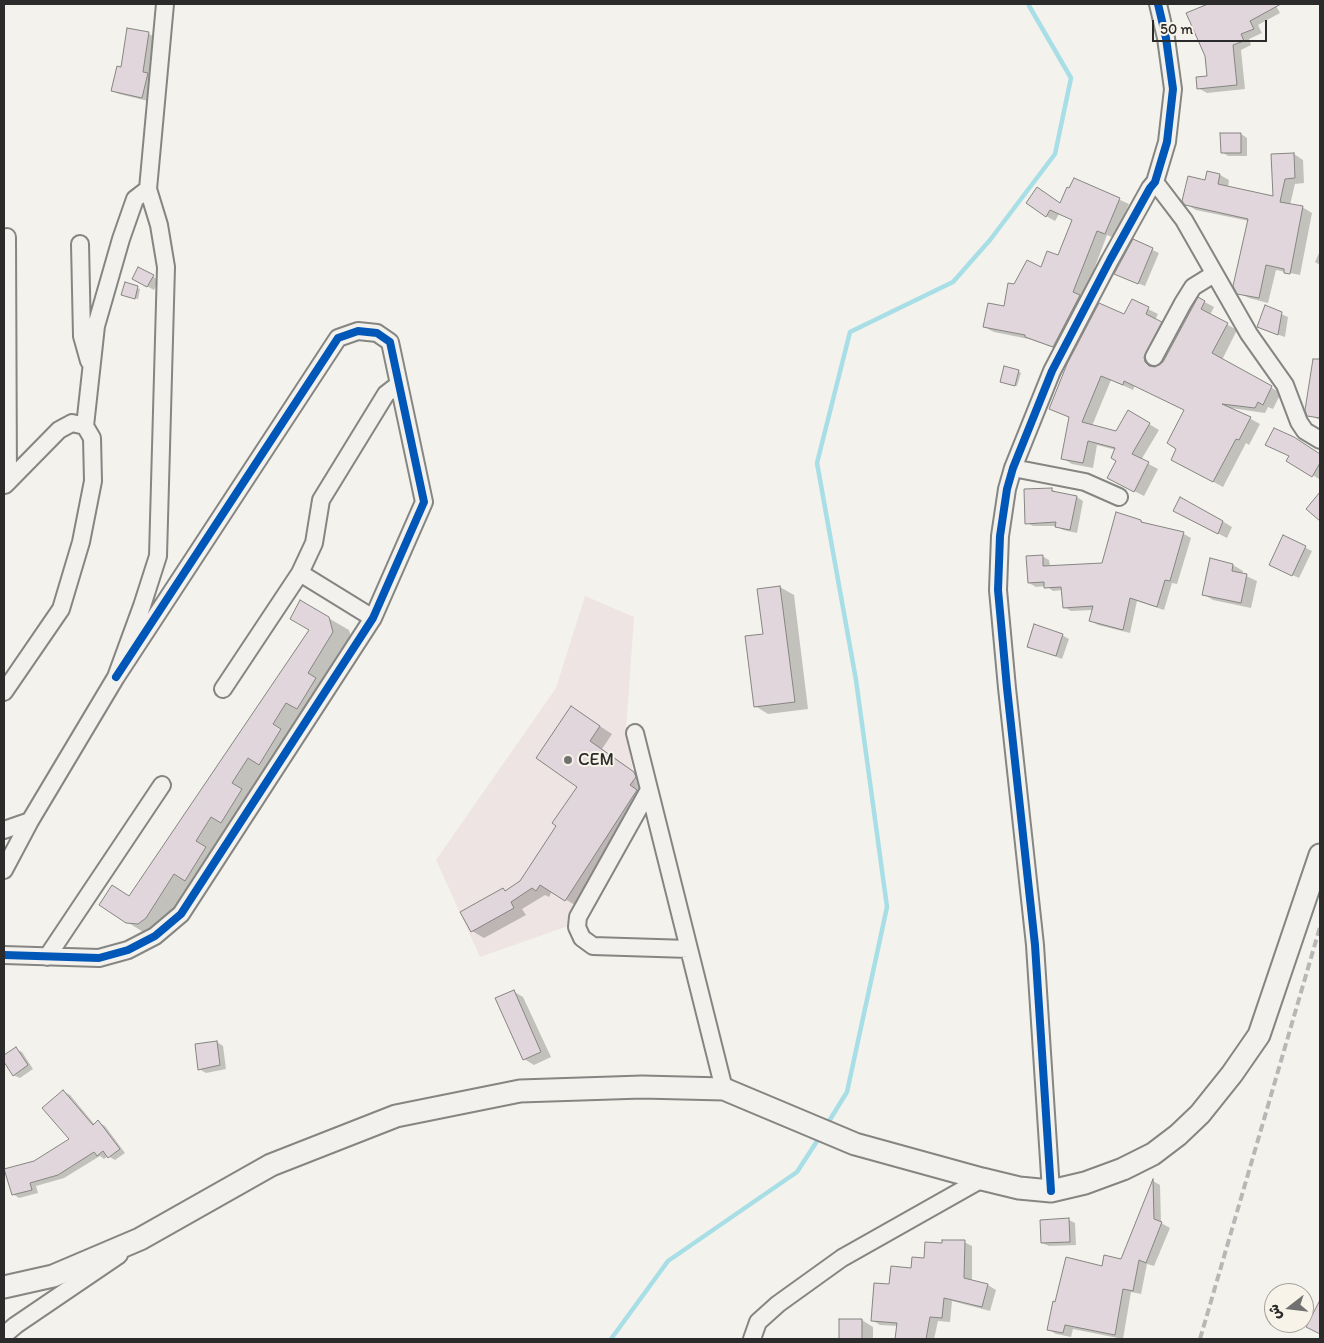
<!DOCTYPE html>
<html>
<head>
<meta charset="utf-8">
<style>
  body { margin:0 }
  #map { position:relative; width:1324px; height:1343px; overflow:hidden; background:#f4f2ec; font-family:Itim,"Playpen Sans Arabic",sans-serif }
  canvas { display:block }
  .frame { position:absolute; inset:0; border:5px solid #2b2b2b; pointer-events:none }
  .north { position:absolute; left:1264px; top:1283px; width:50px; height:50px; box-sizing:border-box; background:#f7f3e8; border:1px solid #a5a39c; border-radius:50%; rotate:254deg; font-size:14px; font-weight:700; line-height:20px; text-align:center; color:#2b2b2b }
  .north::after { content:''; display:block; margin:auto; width:18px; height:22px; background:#71716f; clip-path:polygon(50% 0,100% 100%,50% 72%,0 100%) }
  .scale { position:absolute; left:1152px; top:20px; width:115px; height:22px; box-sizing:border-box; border:2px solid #2b2b2b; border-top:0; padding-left:6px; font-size:15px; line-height:18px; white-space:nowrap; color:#2b2b2b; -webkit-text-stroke:4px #f7f3e8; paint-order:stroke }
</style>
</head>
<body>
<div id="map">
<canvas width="1324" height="1343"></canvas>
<div class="frame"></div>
<div class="north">ش</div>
<div class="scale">50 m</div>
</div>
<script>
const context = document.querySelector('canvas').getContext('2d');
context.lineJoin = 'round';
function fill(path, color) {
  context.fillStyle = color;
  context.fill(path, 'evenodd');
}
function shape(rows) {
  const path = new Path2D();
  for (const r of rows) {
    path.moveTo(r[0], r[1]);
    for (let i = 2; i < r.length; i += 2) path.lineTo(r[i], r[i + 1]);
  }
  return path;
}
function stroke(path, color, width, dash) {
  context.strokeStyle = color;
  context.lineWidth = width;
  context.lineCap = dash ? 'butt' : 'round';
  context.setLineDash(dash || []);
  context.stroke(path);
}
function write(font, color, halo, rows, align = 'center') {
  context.font = font + ' Itim,sans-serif';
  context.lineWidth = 4;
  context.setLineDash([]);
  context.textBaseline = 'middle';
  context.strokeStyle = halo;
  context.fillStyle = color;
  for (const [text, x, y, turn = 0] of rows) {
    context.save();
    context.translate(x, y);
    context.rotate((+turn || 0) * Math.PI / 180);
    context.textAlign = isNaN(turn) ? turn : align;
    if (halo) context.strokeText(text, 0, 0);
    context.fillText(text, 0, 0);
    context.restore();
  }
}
fill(shape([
  [585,596,634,617,626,730,636,791,568,926,480,957,436,860,556,688]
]), '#eee4e3');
fill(shape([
  [1211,4,1275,4,1280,13,1258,25,1262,33,1249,39,1251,45,1241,50,1245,89,1207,93,1198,88,1208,77,1206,56,1188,14],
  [128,30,149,34,155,37,149,75,154,78,148,101,119,94,112,91,122,68],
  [1241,134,1247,138,1247,156,1228,156,1222,152],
  [1294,154,1303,160,1304,183,1295,184,1290,205,1302,207,1312,213,1300,275,1276,270,1268,303,1249,298,1238,293,1249,221,1196,210,1186,204,1206,181,1220,175,1229,180,1228,188,1274,198],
  [1074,179,1129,204,1114,238,1107,235,1063,351,1029,339,994,332,984,327,1005,307,1014,285,1058,256,1073,220,1059,214,1055,221,1046,216,1038,188,1061,204],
  [1133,241,1159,253,1145,286,1122,277],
  [1320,251,1320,265,1315,262],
  [139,269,159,280,154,290,133,279],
  [125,284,140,289,138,299,125,296],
  [1199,299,1214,307,1210,315,1237,330,1222,360,1281,393,1273,409,1268,407,1265,413,1231,408,1260,424,1249,445,1246,443,1223,487,1182,465,1178,448,1186,410,1135,385,1133,390,1111,380,1092,426,1116,433,1129,412,1159,430,1141,460,1158,469,1144,496,1118,483,1116,450,1097,445,1093,468,1072,464,1062,458,1070,418,1050,408,1125,316,1132,301,1158,314,1155,320,1171,328,1153,363,1155,368,1164,362],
  [1265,307,1288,317,1285,337,1264,330],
  [1314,362,1320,363,1320,420,1308,415],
  [1018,371,1021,373,1017,386,1004,382],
  [1274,429,1320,456,1319,479,1288,460,1290,456],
  [1051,489,1058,493,1077,497,1083,501,1077,533,1063,530,1057,526,1033,526,1027,523],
  [1183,516,1214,516,1232,527,1227,538],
  [1141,521,1148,525,1184,534,1191,538,1177,584,1172,583,1164,610,1137,601,1130,633,1098,625,1091,621,1093,610,1071,611,1064,607,1063,590,1053,591,1046,586,1036,587,1029,583,1042,556,1049,560,1050,566,1103,564],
  [1284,537,1312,551,1299,578,1277,568],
  [1211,560,1233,565,1243,571,1242,574,1257,581,1251,608,1213,600,1203,594],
  [780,587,794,595,808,709,768,714,755,706,764,635],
  [301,602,349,630,353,644,327,686,336,691,317,720,307,714,226,860,206,891,195,885,166,930,148,935,127,922,130,897,311,630],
  [1062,635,1069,639,1062,659,1028,646],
  [583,715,612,734,602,749,647,781,578,907,552,891,549,897,545,895,522,909,526,915,484,938,472,931,503,889,506,891,521,882,558,825,579,786],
  [513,991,523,997,551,1057,534,1065,524,1059],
  [217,1042,223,1046,226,1069,206,1073,199,1069],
  [16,1049,22,1052,33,1069,20,1078,13,1075,4,1060,4,1057],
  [63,1091,70,1095,95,1125,98,1122,105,1126,125,1153,115,1160,108,1156,104,1159,100,1156,64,1178,36,1186,38,1193,19,1198,13,1194,35,1162,71,1139],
  [1153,1181,1160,1185,1161,1223,1170,1228,1154,1266,1147,1264,1141,1294,1131,1292,1123,1339,1073,1329,1071,1337,1056,1334,1048,1329,1103,1267,1122,1261],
  [1069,1220,1075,1223,1076,1245,1049,1246,1042,1243],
  [964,1242,972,1246,972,1281,988,1285,996,1290,990,1311,952,1301,950,1322,938,1321,934,1339,896,1339,898,1326,880,1325,872,1320,890,1286,943,1245],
  [840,1320,862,1320,873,1327,873,1339,840,1339],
  [799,1338,834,1339,799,1339]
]), '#0003');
stroke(shape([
  [826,1126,847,1092,887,907,856,680,817,463,850,332,953,282,990,240,1055,154,1071,78,1028,4],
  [611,1339,668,1261,797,1172,821,1135]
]), '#a8dee6', 4.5);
const building = shape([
  [1208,4,1281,4,1250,21,1254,29,1241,34,1244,41,1233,45,1237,85,1197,89,1196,77,1207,76,1205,56,1186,13,1208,4],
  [127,28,149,32,143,72,148,73,142,98,111,91,117,66,121,67,127,28],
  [1220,133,1241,133,1241,153,1221,153,1220,133],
  [1294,153,1295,178,1285,179,1280,202,1303,206,1290,274,1284,273,1284,269,1266,265,1259,298,1237,294,1233,286,1248,219,1185,205,1182,201,1188,176,1205,180,1207,171,1220,174,1218,184,1273,196,1271,154,1294,153],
  [1074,178,1120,198,1105,234,1097,231,1073,292,1080,295,1053,347,1025,337,1025,335,983,327,988,303,1004,306,1008,283,1014,284,1027,260,1041,267,1047,251,1058,255,1072,220,1050,210,1046,217,1026,203,1037,187,1060,203,1067,187,1069,188,1074,178],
  [1133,239,1153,248,1138,284,1114,274,1133,239],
  [138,267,154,275,147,287,132,279,138,267],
  [125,282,138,286,135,299,121,295,125,282],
  [1198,297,1205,301,1201,309,1228,323,1212,353,1272,386,1263,405,1258,402,1255,408,1222,404,1251,417,1239,440,1236,439,1213,482,1171,460,1176,449,1167,443,1184,410,1124,381,1123,385,1101,376,1082,422,1116,431,1128,410,1150,423,1132,454,1149,462,1134,492,1107,478,1116,461,1111,458,1115,448,1088,441,1083,463,1061,459,1069,417,1049,409,1067,364,1099,303,1124,314,1132,299,1149,307,1146,314,1162,322,1144,357,1145,362,1149,366,1155,367,1163,362,1198,297],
  [1265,305,1282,312,1278,335,1257,327,1265,305],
  [1313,359,1320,359,1320,418,1307,416,1305,410,1313,359],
  [1004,366,1019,370,1015,386,1000,382,1004,366],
  [1274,428,1294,437,1320,454,1320,463,1312,477,1286,461,1289,456,1265,445,1274,428],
  [1052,488,1052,491,1077,496,1070,530,1055,527,1056,522,1025,524,1024,489,1052,488],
  [1320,492,1320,521,1306,509,1320,492],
  [1180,497,1223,521,1218,534,1173,511,1180,497],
  [1116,512,1141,520,1141,522,1184,532,1170,581,1165,580,1157,607,1130,598,1123,630,1089,621,1093,606,1063,608,1061,587,1044,588,1044,582,1028,583,1026,556,1043,555,1043,566,1102,563,1116,512],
  [1283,535,1306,546,1292,576,1269,565,1283,535],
  [1210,558,1233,564,1232,571,1247,574,1241,603,1202,595,1210,558],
  [780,586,795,702,754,707,745,636,763,634,757,589,780,586],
  [300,600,329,617,333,632,308,673,316,678,297,709,286,703,273,724,281,729,259,765,248,758,232,783,242,789,221,823,211,817,196,841,206,847,185,881,174,874,146,918,138,924,126,923,99,905,112,885,129,896,309,630,290,619,300,600],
  [1034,624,1063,634,1056,656,1027,647,1034,624],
  [571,706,600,726,590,741,634,772,636,777,630,785,637,790,565,901,540,885,536,891,532,888,511,902,514,908,471,932,460,912,503,888,505,891,520,881,556,826,552,823,577,787,536,758,571,706],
  [514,990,541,1052,523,1060,495,998,514,990],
  [217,1041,220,1065,198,1070,195,1044,217,1041],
  [16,1047,28,1065,13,1076,4,1062,4,1055,16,1047],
  [63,1090,93,1125,98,1120,120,1149,108,1158,103,1151,97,1156,94,1152,58,1175,30,1183,32,1190,12,1195,4,1169,34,1161,69,1139,42,1108,63,1090],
  [1153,1179,1154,1219,1162,1222,1146,1263,1139,1260,1133,1291,1123,1289,1115,1335,1065,1325,1063,1333,1047,1330,1053,1301,1055,1302,1066,1257,1102,1266,1104,1255,1121,1259,1153,1179],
  [1069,1218,1070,1242,1041,1243,1040,1220,1069,1218],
  [942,1240,965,1240,964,1278,988,1284,982,1307,944,1298,942,1318,930,1317,926,1339,895,1339,897,1323,871,1321,874,1283,889,1284,891,1266,911,1268,912,1257,924,1258,925,1242,942,1243,942,1240],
  [1320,1300,1320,1334,1306,1327,1320,1300],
  [839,1319,862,1319,862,1339,839,1339,839,1319]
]);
fill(building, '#e0d6db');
stroke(building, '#858582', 1);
const minor = shape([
  [1155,182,1184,220,1249,334,1285,385,1299,422,1305,431,1320,440],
  [7,237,8,482],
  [80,244,82,336,89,361],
  [1154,357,1183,303,1193,287,1214,274],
  [1013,468,1085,482,1119,497],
  [5,485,59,430,72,423,85,426],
  [300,573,373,618],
  [223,689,300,573,314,543,321,500,386,394,399,384],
  [4,692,61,609,81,542,93,481,92,438,85,426,96,326,121,239,135,199,148,189],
  [635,733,724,1089],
  [649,790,578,917,577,927,582,938,593,946,689,949],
  [4,830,30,821],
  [4,870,30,821,116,677,142,606,158,556,166,267,159,225,148,189,165,4],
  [4,955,99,958,128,950,155,936,181,914,373,618,424,502,390,342,377,333,358,331,338,338,116,677],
  [47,957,162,785],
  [1051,1191,1035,945,1007,688,998,590,1000,536,1007,489,1013,468,1052,371,1110,260,1150,188,1155,182,1167,142,1173,89,1166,38,1158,4],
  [4,1335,16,1325,119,1255],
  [752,1339,758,1322,778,1304,842,1258,982,1179]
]);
const major = shape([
  [4,1287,53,1276,140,1239,271,1165,396,1116,520,1091,642,1087,724,1089,855,1144,982,1179,1019,1188,1051,1191,1085,1183,1123,1169,1153,1154,1178,1135,1200,1114,1232,1074,1259,1035,1320,855]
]);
stroke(minor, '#858582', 20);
stroke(major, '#858582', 25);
stroke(minor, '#f2f1ed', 16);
stroke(major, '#f2f1ed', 21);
stroke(shape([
  [1200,1339,1320,927]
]), '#b8b7b5', 4, [8, 4]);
stroke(shape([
  [4,955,99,958,128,950,155,936,181,914,373,618,424,502,390,342,377,333,358,331,338,338,116,677],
  [1051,1191,1035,945,1007,688,998,590,1000,536,1007,489,1013,468,1052,371,1110,260,1150,188,1155,182,1167,142,1173,89,1166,38,1158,4]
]), '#0057b8', 8);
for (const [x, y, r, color] of [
  [568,760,5,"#71716f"]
]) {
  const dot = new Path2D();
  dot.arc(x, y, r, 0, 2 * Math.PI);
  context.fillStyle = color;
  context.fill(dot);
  stroke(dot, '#f7f3e8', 2);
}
write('18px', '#2b2b2b', '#f7f3e8', [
  ["CEM",578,760]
], 'left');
</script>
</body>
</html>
